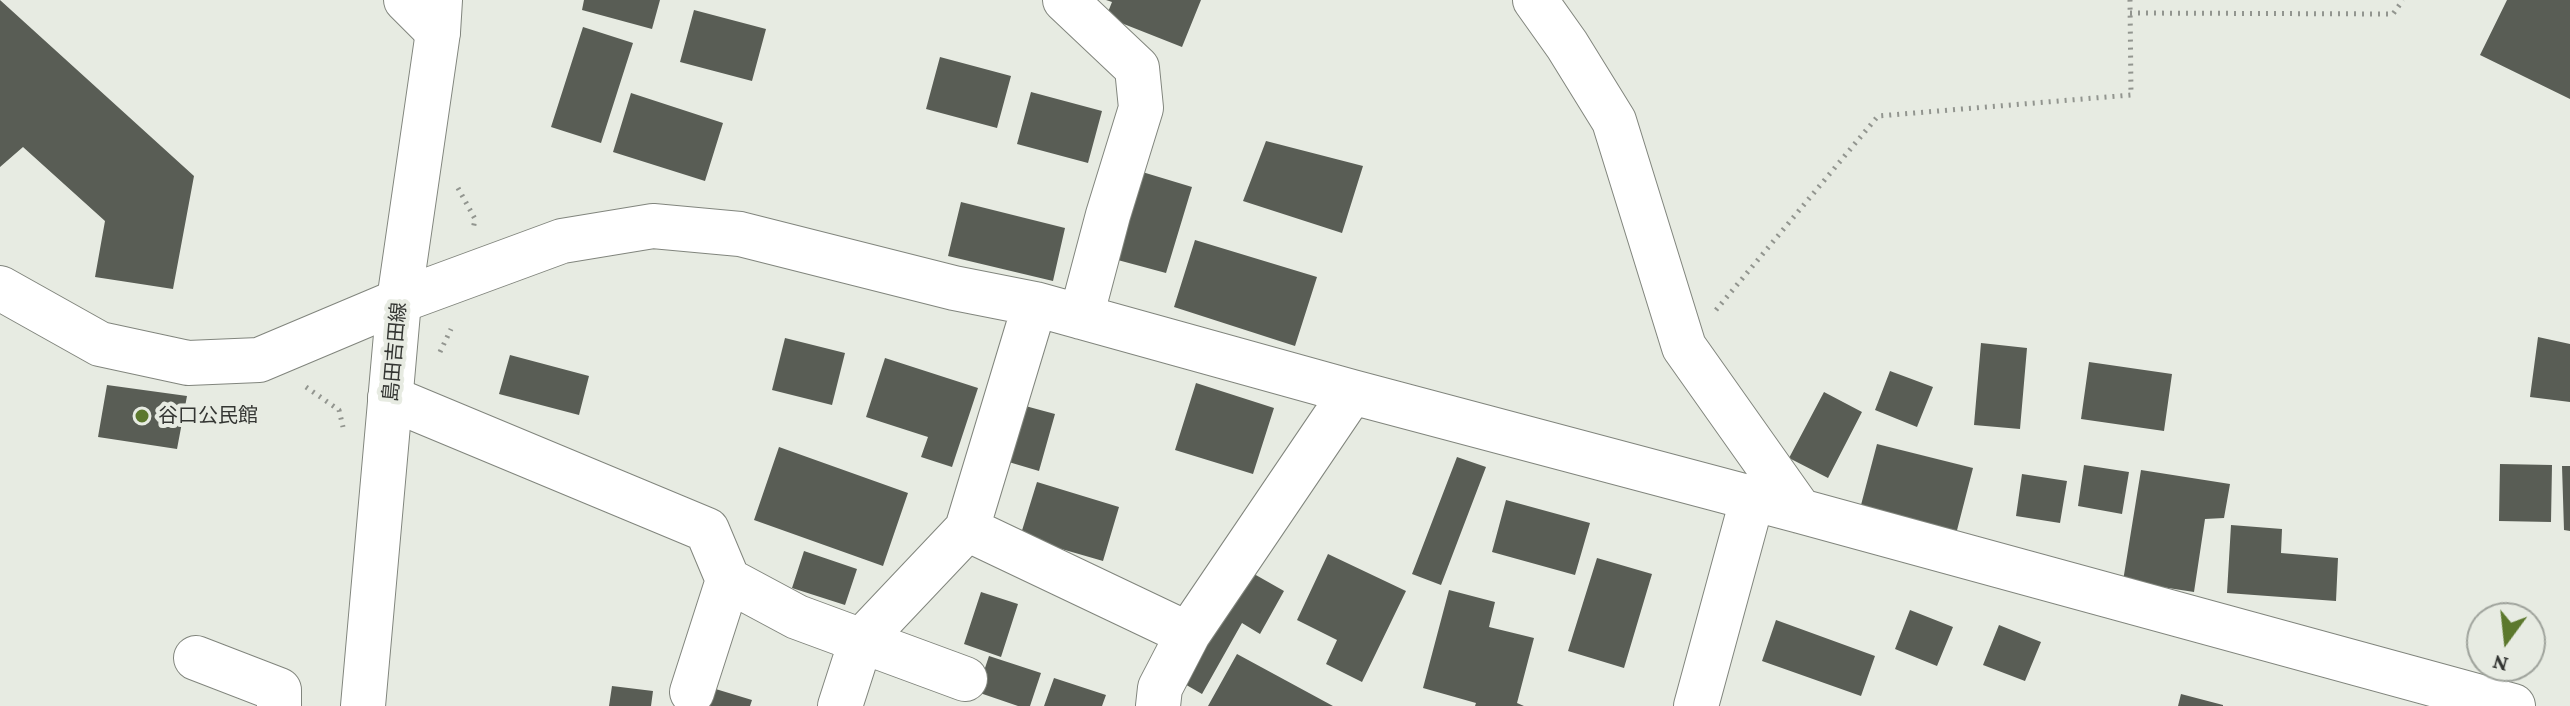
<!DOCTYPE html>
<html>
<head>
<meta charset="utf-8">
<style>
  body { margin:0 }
  #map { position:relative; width:2570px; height:706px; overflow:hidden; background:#e7ebe2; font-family:"Crimson Pro",serif }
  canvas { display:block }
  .north { position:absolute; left:2466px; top:602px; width:80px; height:80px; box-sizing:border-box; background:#e7ebe2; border:2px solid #9fa39c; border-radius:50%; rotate:195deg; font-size:22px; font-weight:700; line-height:32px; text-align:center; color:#343633 }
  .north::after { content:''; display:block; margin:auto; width:28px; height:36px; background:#5c782d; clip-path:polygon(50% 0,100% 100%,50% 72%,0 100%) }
</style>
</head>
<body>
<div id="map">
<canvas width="2570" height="706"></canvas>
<div class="north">N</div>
</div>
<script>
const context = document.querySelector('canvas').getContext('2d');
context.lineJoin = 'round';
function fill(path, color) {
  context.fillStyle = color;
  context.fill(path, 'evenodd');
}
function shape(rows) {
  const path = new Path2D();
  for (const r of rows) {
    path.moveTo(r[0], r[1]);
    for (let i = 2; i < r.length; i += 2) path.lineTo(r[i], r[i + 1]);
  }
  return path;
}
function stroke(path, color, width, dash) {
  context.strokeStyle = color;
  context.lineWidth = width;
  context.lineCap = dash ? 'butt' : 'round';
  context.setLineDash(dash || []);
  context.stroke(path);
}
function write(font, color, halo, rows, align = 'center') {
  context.font = font + ' "Crimson Pro","Noto Sans JP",serif';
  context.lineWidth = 8;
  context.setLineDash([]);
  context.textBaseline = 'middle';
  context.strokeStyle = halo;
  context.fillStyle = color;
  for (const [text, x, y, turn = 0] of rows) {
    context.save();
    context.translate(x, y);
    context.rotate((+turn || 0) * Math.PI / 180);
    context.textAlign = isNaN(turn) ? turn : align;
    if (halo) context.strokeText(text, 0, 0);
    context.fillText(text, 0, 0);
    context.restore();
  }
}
fill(shape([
  [0,0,194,176,173,289,95,277,105,221,23,147,0,167],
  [584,0,660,0,652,29,582,10],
  [1106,0,1201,0,1182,47,1106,17,1112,2],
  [2507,0,2570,0,2570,99,2480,55],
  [694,10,766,29,752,81,680,62],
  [583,27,633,43,601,143,551,127],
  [940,57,1011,76,997,128,926,109],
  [1031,92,1102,111,1088,163,1017,144],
  [631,93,723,123,705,181,613,152],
  [1266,141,1363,166,1342,233,1243,201],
  [1139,171,1192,187,1166,273,1114,259],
  [961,202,1065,228,1053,281,948,256],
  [1195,240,1317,277,1295,346,1174,307],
  [2538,337,2570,344,2570,402,2530,397],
  [785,338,845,353,832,405,772,390],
  [1981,343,2027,348,2020,429,1974,425],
  [510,355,589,376,579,415,499,394],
  [885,358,978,388,952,467,921,457,928,437,866,417],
  [2089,362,2172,374,2164,431,2081,419],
  [1890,371,1933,387,1917,427,1875,410],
  [1196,383,1274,408,1253,474,1175,450],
  [107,385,187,396,177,449,98,437],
  [1824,392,1862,412,1828,478,1789,458],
  [1018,404,1055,414,1039,471,1002,460],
  [1877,444,1973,468,1954,542,1910,531,1913,519,1861,505],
  [779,447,908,493,883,566,754,520],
  [1457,457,1486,467,1441,585,1412,574],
  [2500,464,2552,465,2551,522,2499,521],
  [2084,465,2129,472,2122,514,2078,506],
  [2562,466,2570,466,2570,531,2564,530],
  [2141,470,2230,484,2224,518,2205,519,2194,592,2123,581],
  [2022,474,2067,481,2060,523,2016,516],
  [1037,482,1119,507,1103,561,1020,537],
  [1506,500,1590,523,1575,575,1492,552],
  [2231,525,2282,529,2281,553,2338,558,2336,601,2227,593],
  [804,551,857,569,845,605,792,588],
  [1328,554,1406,591,1362,682,1326,664,1337,640,1297,620],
  [1597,558,1652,574,1624,668,1568,651],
  [1240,566,1284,591,1260,634,1242,623,1202,694,1176,679],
  [1449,590,1495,602,1489,627,1534,638,1517,703,1524,706,1475,706,1476,703,1423,688],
  [981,592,1018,604,1001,657,964,644],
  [1910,610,1953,627,1937,666,1895,649],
  [1776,620,1875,656,1861,696,1762,661],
  [1999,625,2041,642,2025,681,1983,665],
  [1237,654,1333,706,1208,706],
  [989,656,1041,673,1030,706,1018,706,977,692],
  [1054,678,1106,695,1102,706,1044,706],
  [612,686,653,691,651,706,609,706],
  [709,687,752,700,750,706,704,706],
  [2181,694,2223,705,2223,706,2178,706]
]), '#595d55');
const minor = shape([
  [406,0,438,32],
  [1065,0,1137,68,1141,108,1108,215,1081,317],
  [1535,0,1567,45,1614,121,1684,347,1800,511],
  [0,288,100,344,188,363,259,360,399,301,562,241,653,226,740,234,954,288,1035,304,1352,392,1800,511,2513,706],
  [390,398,707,530,728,580,692,692],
  [967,529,1188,634,1352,392],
  [728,580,797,617,965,679],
  [196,658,279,690,279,706],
  [840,706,861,641,967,529,1035,304],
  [1158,706,1160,688,1188,634],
  [1696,706,1752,500]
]);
const major = shape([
  [363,706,399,301,438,32,440,0]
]);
stroke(minor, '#81857d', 46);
stroke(major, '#81857d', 46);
stroke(shape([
  [2130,13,2393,14,2403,0],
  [458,188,475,219,473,230],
  [1716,310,1878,116,2131,95,2130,0],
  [440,352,451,329],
  [306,387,339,410,343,427]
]), '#92958f', 5, [2, 6]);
stroke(minor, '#fff', 44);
stroke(major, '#fff', 44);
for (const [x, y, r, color] of [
  [142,416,8,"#5c782d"]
]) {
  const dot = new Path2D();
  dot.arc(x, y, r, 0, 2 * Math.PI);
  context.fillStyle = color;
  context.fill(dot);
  stroke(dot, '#e7ebe2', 3);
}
write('20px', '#343633', '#e7ebe2', [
  ["島田吉田線",395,352,-85]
]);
write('20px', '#343633', '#e7ebe2', [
  ["谷口公民館",158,416]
], 'left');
</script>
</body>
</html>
